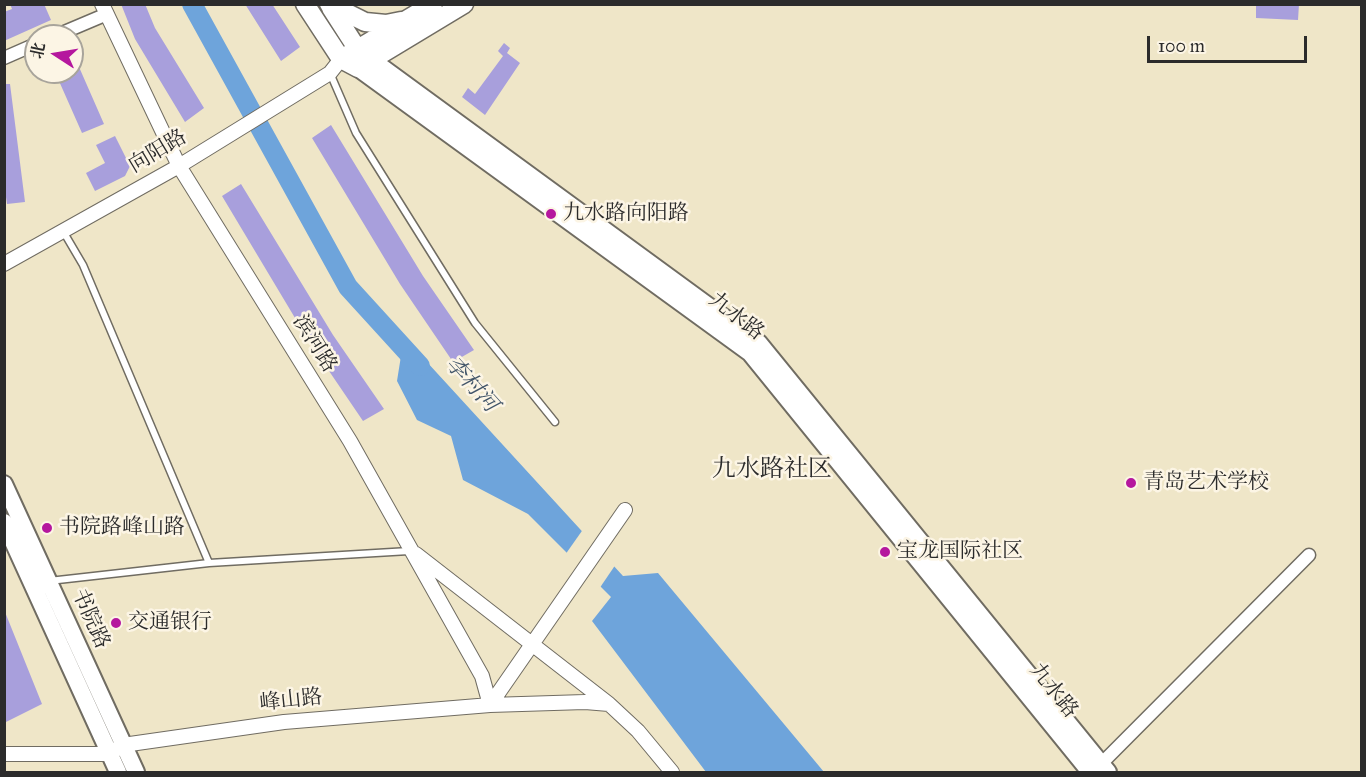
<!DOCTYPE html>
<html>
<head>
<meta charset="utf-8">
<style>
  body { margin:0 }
  #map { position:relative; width:1366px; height:777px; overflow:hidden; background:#efe6c8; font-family:"IM FELL Great Primer","Noto Serif SC",serif }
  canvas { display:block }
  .frame { position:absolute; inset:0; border:6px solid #2b2b2b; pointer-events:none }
  .north { position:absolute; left:24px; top:24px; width:60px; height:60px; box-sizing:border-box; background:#fcf5e5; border:2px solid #a8a49b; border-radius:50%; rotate:282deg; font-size:16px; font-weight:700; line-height:24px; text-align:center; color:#2b2b2b }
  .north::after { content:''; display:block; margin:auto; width:21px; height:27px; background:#b5179e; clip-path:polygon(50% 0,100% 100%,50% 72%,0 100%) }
  .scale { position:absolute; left:1147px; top:36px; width:160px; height:27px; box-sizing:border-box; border:3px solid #2b2b2b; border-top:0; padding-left:8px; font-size:18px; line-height:21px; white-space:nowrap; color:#2b2b2b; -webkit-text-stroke:4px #fcf5e5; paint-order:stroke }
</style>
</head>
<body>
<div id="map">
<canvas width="1366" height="777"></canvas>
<div class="frame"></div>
<div class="north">北</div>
<div class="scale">100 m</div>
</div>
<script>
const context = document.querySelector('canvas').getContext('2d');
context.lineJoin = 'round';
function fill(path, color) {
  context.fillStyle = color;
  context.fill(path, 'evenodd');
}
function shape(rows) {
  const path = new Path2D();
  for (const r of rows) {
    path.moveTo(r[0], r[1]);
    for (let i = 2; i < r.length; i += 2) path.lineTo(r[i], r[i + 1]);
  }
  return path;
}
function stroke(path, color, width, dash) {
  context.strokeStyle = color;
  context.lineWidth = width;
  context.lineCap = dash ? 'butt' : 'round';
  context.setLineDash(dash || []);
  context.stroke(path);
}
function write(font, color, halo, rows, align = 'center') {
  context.font = font + ' "IM FELL Great Primer","Noto Serif SC",serif';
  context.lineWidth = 5;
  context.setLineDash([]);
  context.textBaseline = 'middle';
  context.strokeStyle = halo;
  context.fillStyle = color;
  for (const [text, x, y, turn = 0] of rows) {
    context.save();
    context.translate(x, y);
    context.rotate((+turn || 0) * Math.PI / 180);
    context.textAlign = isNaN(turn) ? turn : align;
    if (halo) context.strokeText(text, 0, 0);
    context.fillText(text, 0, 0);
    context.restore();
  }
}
fill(shape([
  [404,337,623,576,658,573,824,772,706,772,592,621,611,597,528,514,463,480,451,436,417,420,397,381]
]), '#6ea4db');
fill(shape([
  [584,528,616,564,599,589,565,555]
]), '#efe6c8');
stroke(shape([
  [192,4,348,287,420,366]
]), '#6ea4db', 20);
fill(shape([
  [10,4,44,4,51,20,4,41,4,12,12,9],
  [121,4,145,4,155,28,204,108,185,122,135,39],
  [245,4,272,4,300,47,281,61],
  [1256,4,1299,4,1298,20,1256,18],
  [504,43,510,48,507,53,520,63,485,115,462,97,468,88,475,94,503,56,498,51],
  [72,51,104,124,82,133,55,72,72,72],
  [4,84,10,84,25,202,7,204,4,183],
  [331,125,423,276,474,350,453,362,400,284,312,138],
  [115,136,130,166,125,176,95,191,86,173,105,163,96,145],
  [241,184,333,335,384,409,363,421,310,343,222,196],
  [5,612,42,704,4,723,4,613]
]), '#a89fdc');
const service = shape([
  [330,73,356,133,475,323,555,422],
  [63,231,83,265,209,563],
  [49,581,209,563,409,551]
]);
const minor = shape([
  [55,36,107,14],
  [4,58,36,44],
  [1101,764,1309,555]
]);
const tertiary = shape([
  [102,4,179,166,350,441,482,676,490,705],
  [4,264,179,166,330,73,341,59],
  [416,554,609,704],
  [490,705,625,510],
  [4,754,109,754,123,745,284,722,490,705,585,702,609,704,638,731,672,772]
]);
const secondary = shape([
  [372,60,759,343,1108,772],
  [358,68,750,353,1090,772],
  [4,484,136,772],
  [4,522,118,772]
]);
const primary = shape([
  [305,4,341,59,358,68,464,4],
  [329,4,365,22,386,24,401,21],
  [331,8,358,50,366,56],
  [341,59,433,4]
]);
stroke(service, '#706c62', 9);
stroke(minor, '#706c62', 15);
stroke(tertiary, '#706c62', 16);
stroke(secondary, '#706c62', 20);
stroke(primary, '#706c62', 21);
stroke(service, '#fff', 6);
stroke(minor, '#fff', 12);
stroke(tertiary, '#fff', 14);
stroke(secondary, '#fff', 16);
stroke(primary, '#fff', 18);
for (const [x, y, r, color] of [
  [551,214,6,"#b5179e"],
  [1131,483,6,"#b5179e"],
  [47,528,6,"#b5179e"],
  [885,552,6,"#b5179e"],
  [116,623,6,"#b5179e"]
]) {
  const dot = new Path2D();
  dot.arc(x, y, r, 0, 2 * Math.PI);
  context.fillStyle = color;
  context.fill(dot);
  stroke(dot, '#fcf5e5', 2);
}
write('21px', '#2b2b2b', '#fcf5e5', [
  ["向阳路",158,152,-31],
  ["九水路",736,317,38],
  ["滨河路",314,344,58],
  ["书院路",90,619,66],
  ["九水路",1053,691,51],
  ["峰山路",291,701,-6]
]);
write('21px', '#2b2b2b', '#fcf5e5', [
  ["九水路向阳路",563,214],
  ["青岛艺术学校",1143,483],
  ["书院路峰山路",59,528],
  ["宝龙国际社区",897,552],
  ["交通银行",128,623]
], 'left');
write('italic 22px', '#425569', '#fcf5e5', [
  ["李村河",471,385,48]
]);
write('24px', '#2b2b2b', '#fcf5e5', [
  ["九水路社区",772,470]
]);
</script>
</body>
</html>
